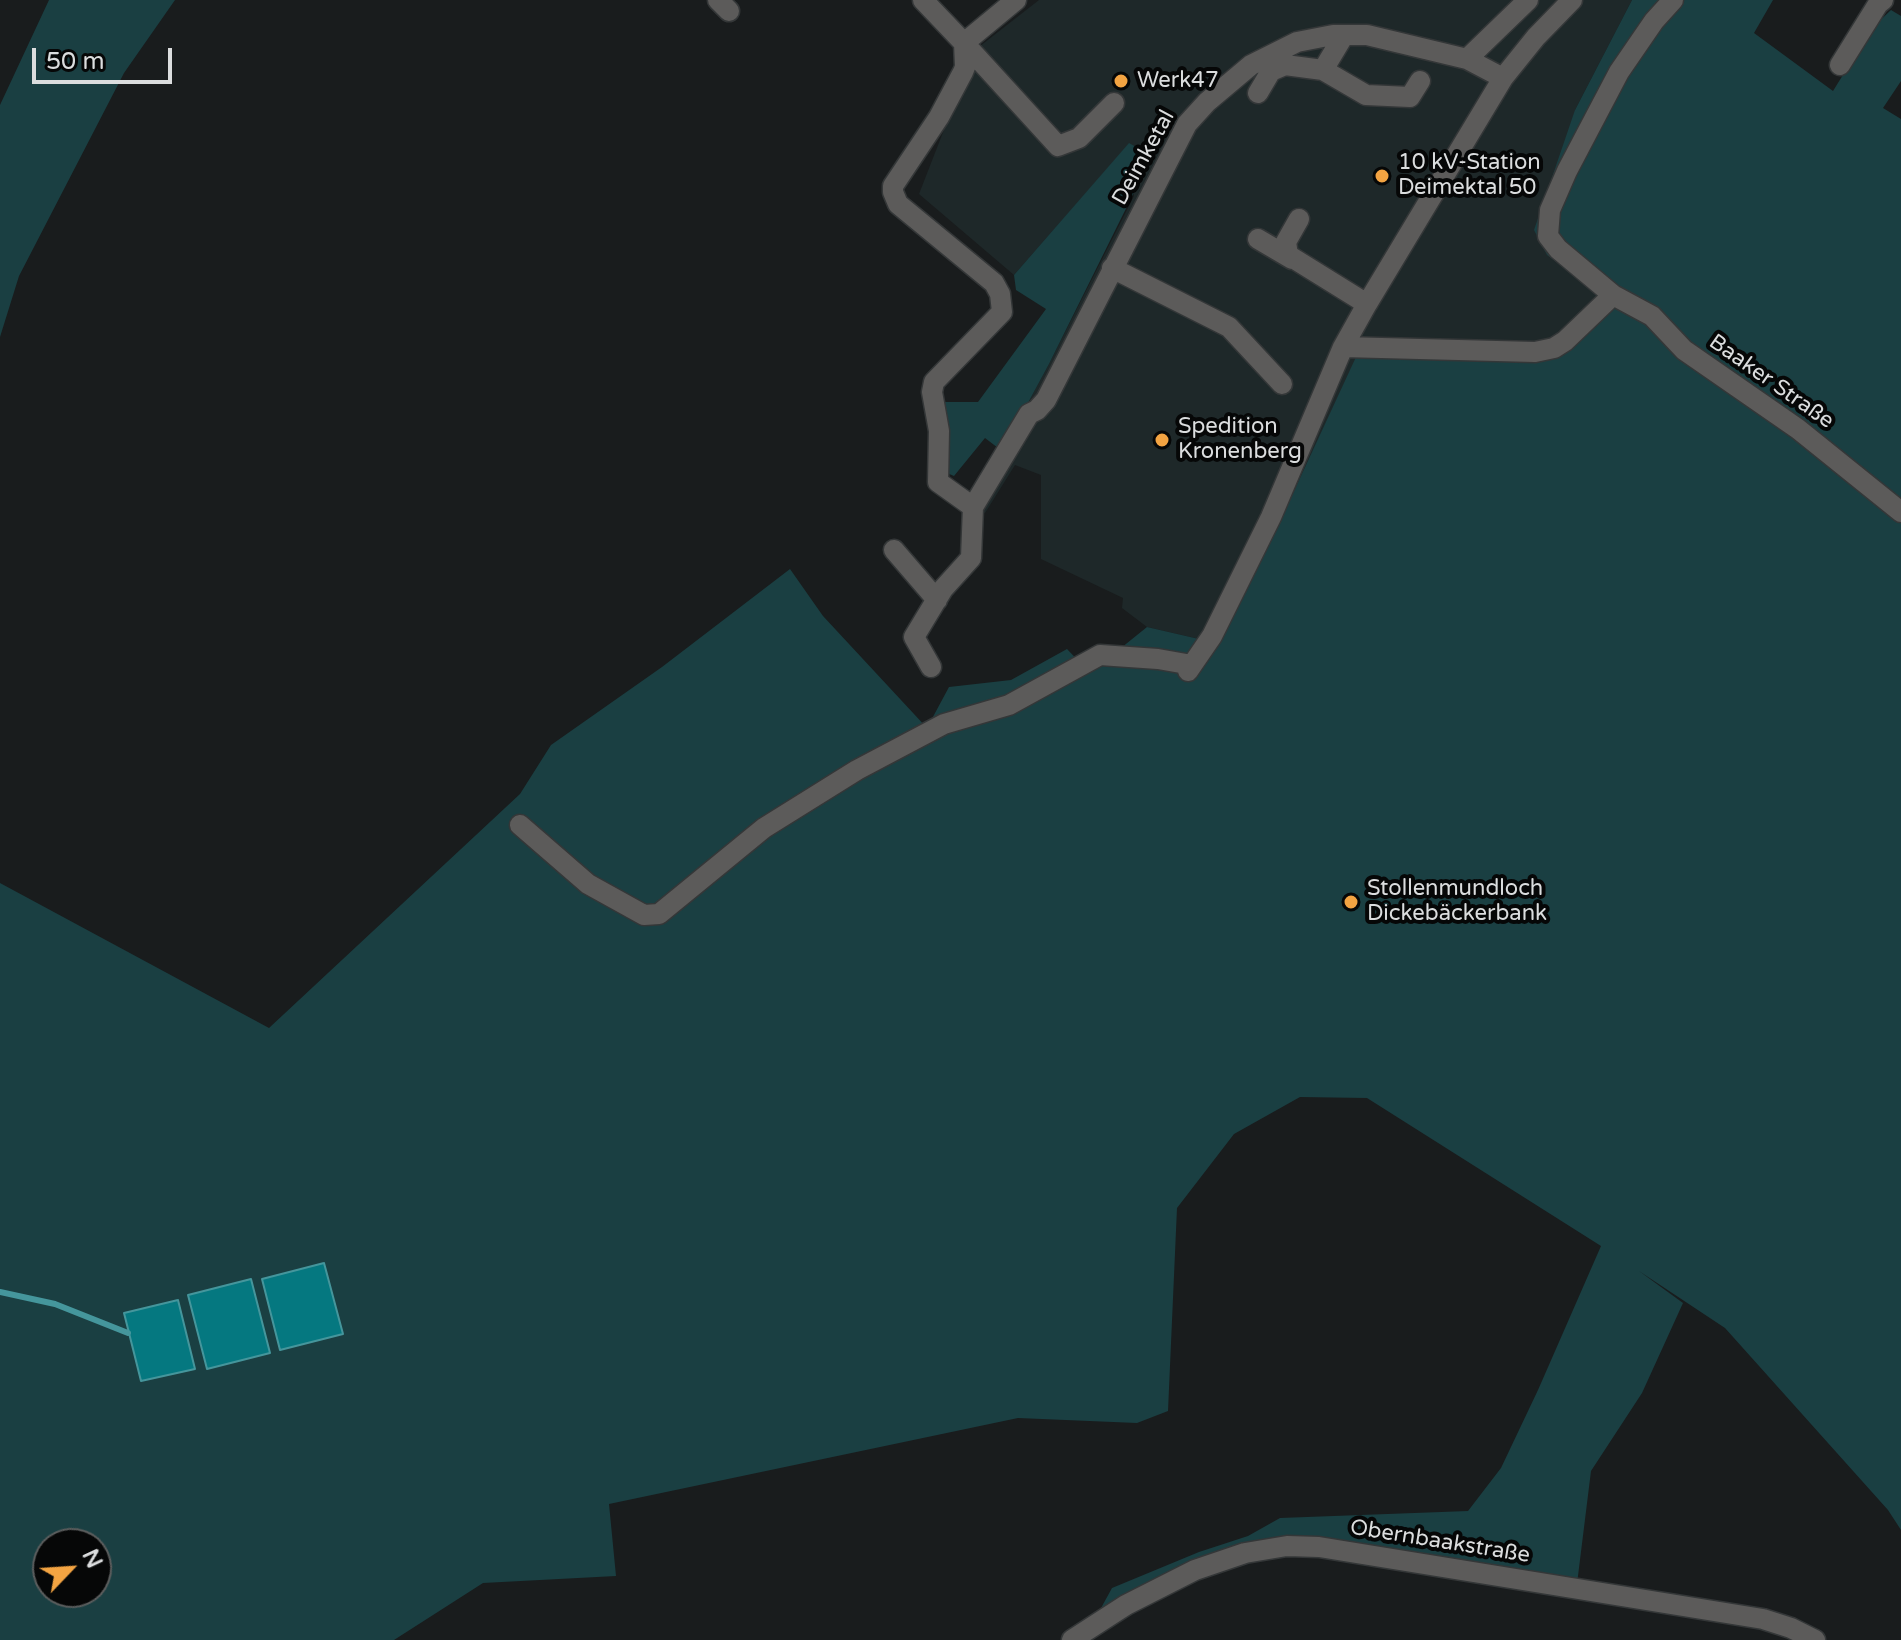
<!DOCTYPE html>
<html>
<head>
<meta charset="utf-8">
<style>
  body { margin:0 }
  #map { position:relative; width:1901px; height:1640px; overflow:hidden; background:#191c1d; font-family:"Varela Round",sans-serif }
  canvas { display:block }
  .north { position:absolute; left:32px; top:1528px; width:80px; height:80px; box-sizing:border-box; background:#060707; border:2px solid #5b5d5d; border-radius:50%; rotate:65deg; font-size:22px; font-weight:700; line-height:32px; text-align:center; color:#dbddde }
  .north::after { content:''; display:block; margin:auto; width:28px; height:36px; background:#f3a442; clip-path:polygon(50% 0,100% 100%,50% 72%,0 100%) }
  .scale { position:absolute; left:32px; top:48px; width:140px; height:36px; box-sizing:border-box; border:4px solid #dbddde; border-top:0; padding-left:10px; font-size:24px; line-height:28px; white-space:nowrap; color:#dbddde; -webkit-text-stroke:6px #060707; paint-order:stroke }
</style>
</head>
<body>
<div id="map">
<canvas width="1901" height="1640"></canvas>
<div class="north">N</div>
<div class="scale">50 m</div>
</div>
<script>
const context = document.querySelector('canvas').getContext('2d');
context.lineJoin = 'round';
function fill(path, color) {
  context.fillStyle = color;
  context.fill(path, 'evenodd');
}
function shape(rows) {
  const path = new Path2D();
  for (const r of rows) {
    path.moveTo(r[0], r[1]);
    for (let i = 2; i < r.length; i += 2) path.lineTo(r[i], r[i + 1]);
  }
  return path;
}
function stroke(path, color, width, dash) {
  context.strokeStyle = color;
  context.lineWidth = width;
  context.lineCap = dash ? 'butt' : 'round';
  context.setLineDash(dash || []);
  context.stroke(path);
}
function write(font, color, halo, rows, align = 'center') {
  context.font = font + ' "Varela Round",sans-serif';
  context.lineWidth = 8;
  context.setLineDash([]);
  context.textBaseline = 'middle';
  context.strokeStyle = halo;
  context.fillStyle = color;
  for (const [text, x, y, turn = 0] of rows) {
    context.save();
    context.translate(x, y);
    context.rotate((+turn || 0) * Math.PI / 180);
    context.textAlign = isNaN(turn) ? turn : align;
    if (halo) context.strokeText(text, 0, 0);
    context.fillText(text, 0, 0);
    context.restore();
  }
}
fill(shape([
  [1039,0,1632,0,1575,110,1588,285,1609,312,1282,517,1212,642,1147,627,1122,608,1123,598,1041,559,1041,475,1015,465,985,513,960,503,1002,451,1049,364,1134,196,1129,144,1014,275,919,194,975,50]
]), '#1e2829');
fill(shape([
  [49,0,175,0,124,73,19,276,0,337,0,105],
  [1632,0,1773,0,1754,33,1833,91,1872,28,1891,10,1901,16,1901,81,1883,108,1901,119,1901,1530,1888,1510,1725,1328,1639,1271,1683,1303,1642,1393,1591,1471,1577,1584,1289,1539,1095,1619,1112,1588,1199,1552,1248,1536,1280,1518,1468,1511,1501,1468,1538,1390,1601,1246,1367,1098,1300,1097,1234,1134,1177,1208,1168,1411,1137,1423,1018,1418,609,1504,616,1576,483,1583,394,1640,0,1640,0,883,269,1028,520,794,551,745,662,667,790,569,823,616,927,728,949,687,1011,680,1067,649,1090,673,1147,627,1212,642,1282,517,1356,357,1542,361,1608,312,1588,285,1547,255,1534,230,1575,110],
  [48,1544,96,1544,96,1592,48,1592],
  [1129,143,1152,156,1049,364,1002,451,985,438,954,476,940,470,942,402,978,402,1046,309,1016,290,1014,275]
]), '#1a3f42');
const water = shape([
  [324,1263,343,1334,280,1350,262,1279,324,1263],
  [251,1279,270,1353,207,1369,188,1295,251,1279],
  [178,1300,195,1369,141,1381,124,1313,178,1300]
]);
fill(water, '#057880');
stroke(water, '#45969c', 2);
stroke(shape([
  [0,1292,55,1304,128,1333]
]), '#45969c', 6);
const minor = shape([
  [718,0,729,11],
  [923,0,964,43,1016,0],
  [1673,0,1654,21,1619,72,1567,171,1550,210,1548,236,1558,249,1613,295,1652,316,1684,350,1798,429,1901,512],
  [964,43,965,67,963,72,939,117,893,186,893,192,898,204,994,283,1000,294,1002,312,934,382,932,392,939,431,938,482,973,507],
  [964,43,1058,146,1079,138,1114,103],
  [1467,59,1528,0],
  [1840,65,1878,4,1883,0],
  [1323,70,1366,95,1410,97,1420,81],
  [1258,93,1271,71,1285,65,1323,70,1344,35],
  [1299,219,1286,242,1288,255,1367,304],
  [1258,239,1292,259],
  [1112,268,1229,327,1282,384],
  [1343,347,1535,352,1554,348,1565,341,1613,295],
  [894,550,937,600],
  [931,667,914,637,943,589,971,558,973,507,1029,414,1037,410,1046,400,1187,124,1207,102,1251,65,1297,42,1333,35,1367,35,1467,59,1503,78],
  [1188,671,1212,636,1271,517,1343,347,1367,304,1503,78,1536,37,1572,0],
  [520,825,588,884,644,915,659,914,764,828,857,770,944,724,1009,705,1100,655,1158,659,1192,665],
  [1072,1640,1126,1605,1195,1570,1245,1553,1287,1546,1319,1547,1763,1619,1791,1628,1815,1640]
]);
stroke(minor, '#343738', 23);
stroke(minor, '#5c5b5a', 20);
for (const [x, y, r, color] of [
  [1121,81,8,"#f3a442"],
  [1382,176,8,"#f3a442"],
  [1162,440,8,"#f3a442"],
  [1351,902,8,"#f3a442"]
]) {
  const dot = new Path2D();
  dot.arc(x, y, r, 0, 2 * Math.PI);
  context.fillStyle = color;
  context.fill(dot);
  stroke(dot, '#060707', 3);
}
write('22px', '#dbddde', '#060707', [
  ["Werk47",1137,81],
  ["10 kV-Station",1398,163],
  ["Deimektal 50",1398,188],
  ["Spedition",1178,427],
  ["Kronenberg",1178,452],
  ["Stollenmundloch",1367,889],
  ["Dickebäckerbank",1367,914]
], 'left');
write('22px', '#dbddde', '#060707', [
  ["Deimketal",1144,158,-61],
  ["Baaker Straße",1771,382,35],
  ["Obernbaakstraße",1440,1542,9]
]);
</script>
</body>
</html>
